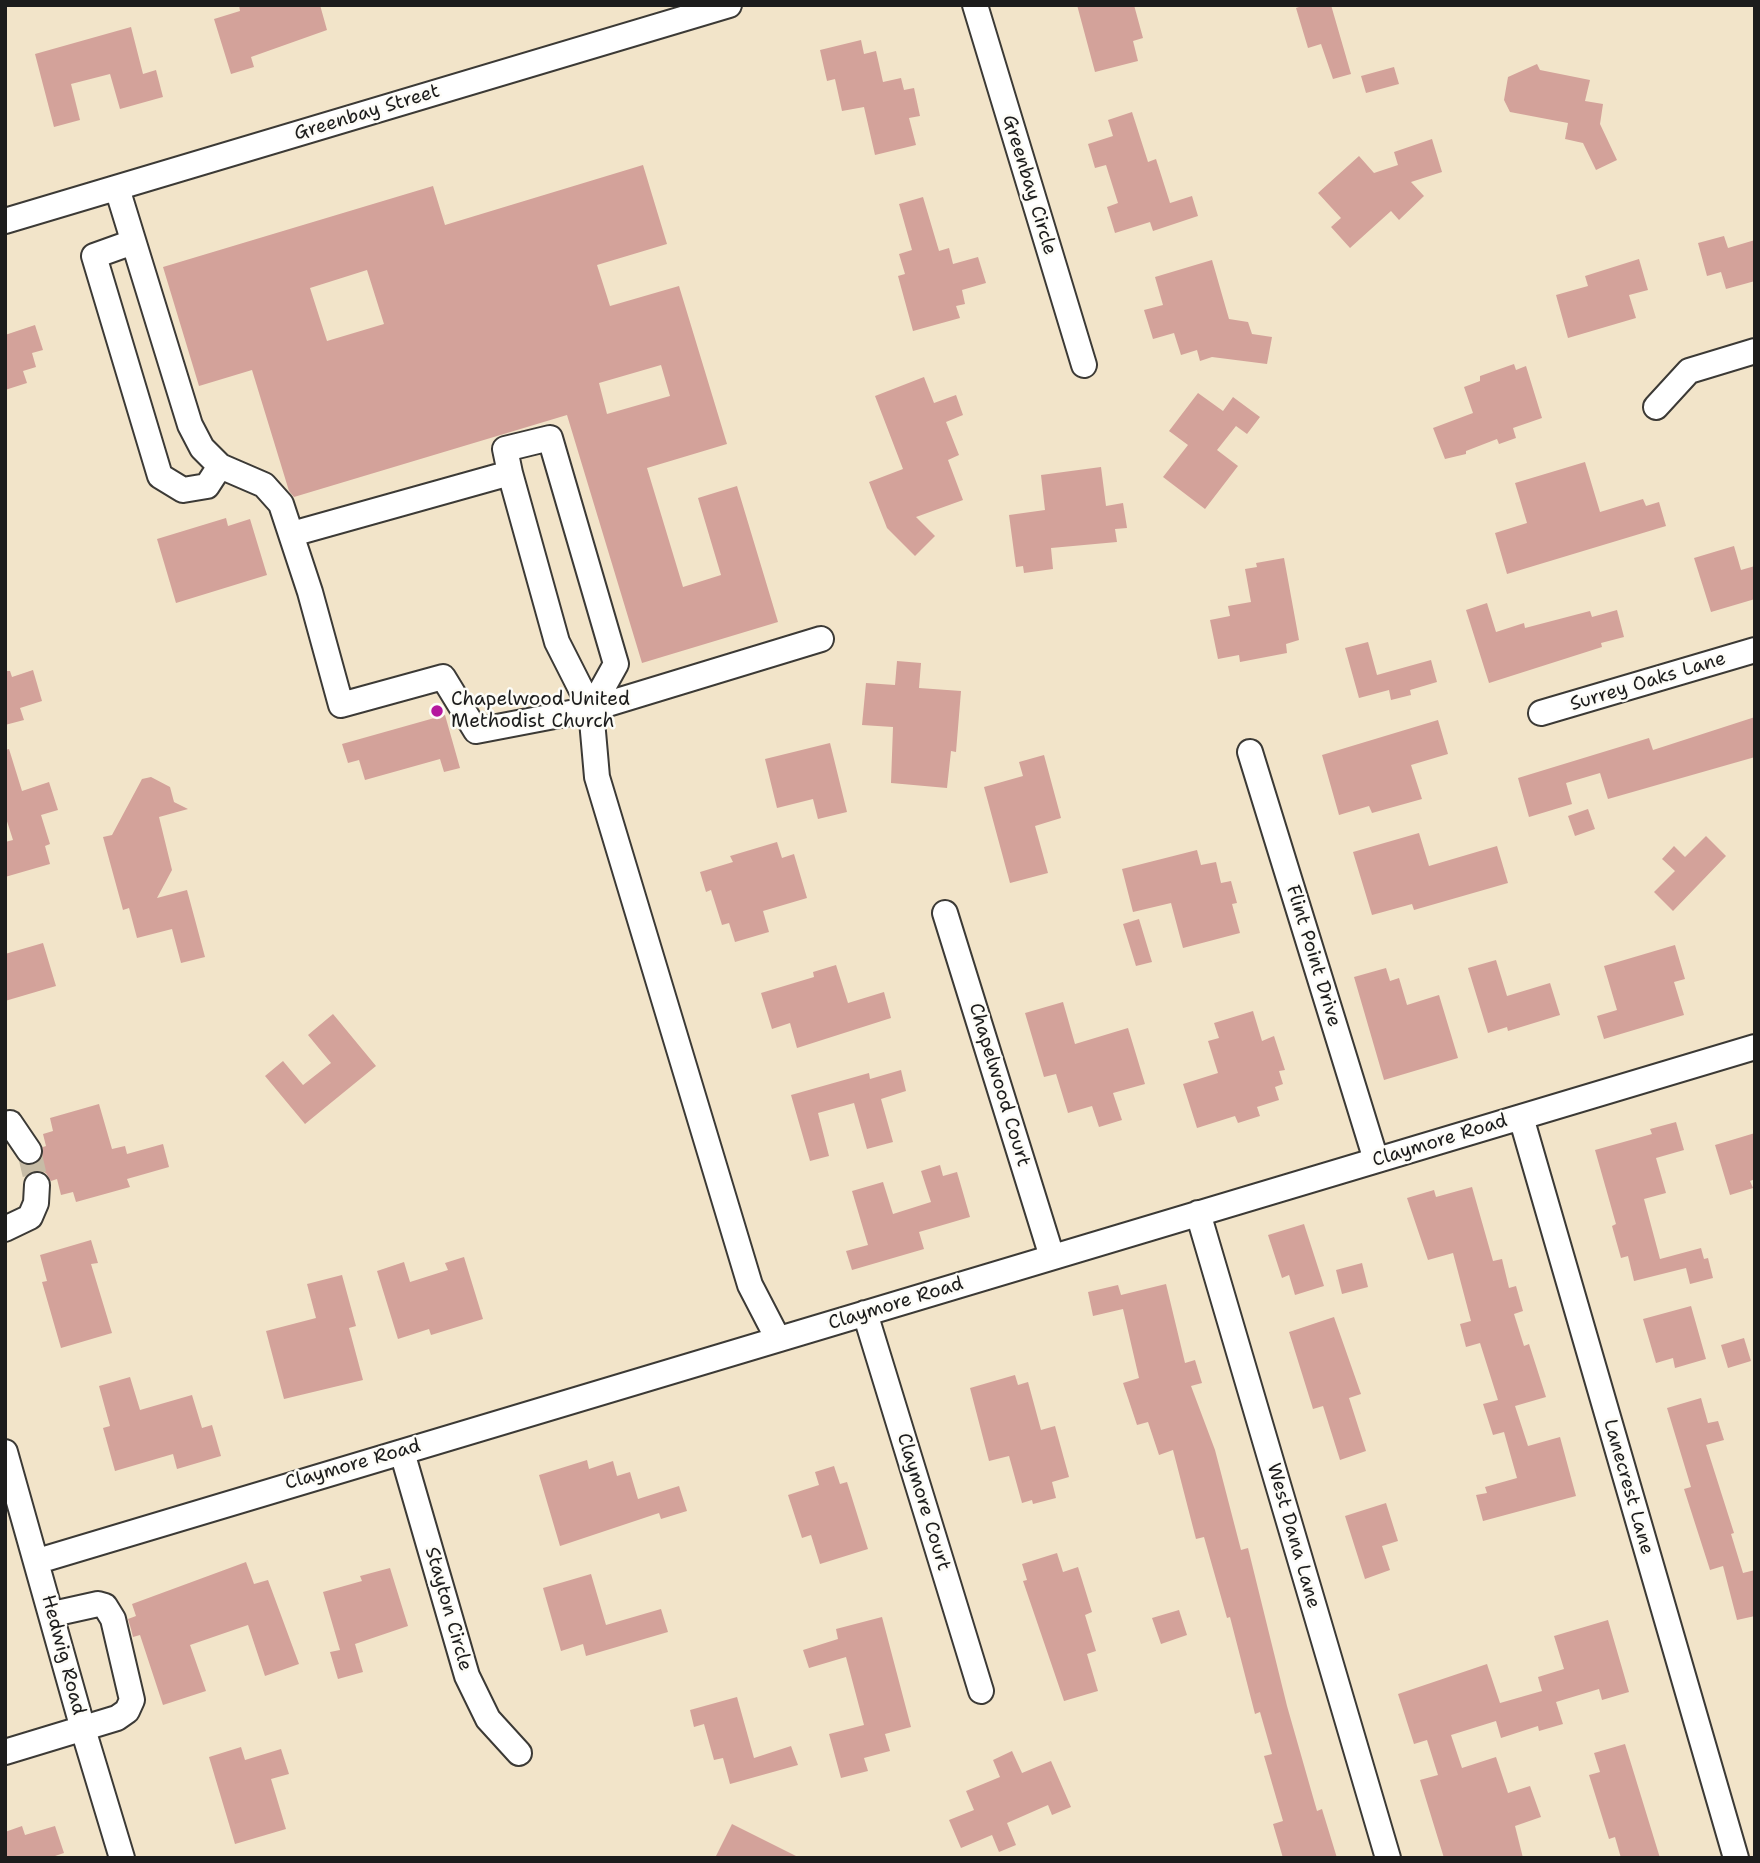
<!DOCTYPE html>
<html>
<head>
<meta charset="utf-8">
<style>
  body { margin:0 }
  #map { position:relative; width:1760px; height:1863px; overflow:hidden; background:#f2e4c9; font-family:"Shantell Sans",sans-serif }
  canvas { display:block }
  .frame { position:absolute; inset:0; border:7px solid #1c1c1c; pointer-events:none }
</style>
</head>
<body>
<div id="map">
<canvas width="1760" height="1863"></canvas>
<div class="frame"></div>
</div>
<script>
const context = document.querySelector('canvas').getContext('2d');
context.lineJoin = 'round';
function fill(path, color) {
  context.fillStyle = color;
  context.fill(path, 'evenodd');
}
function shape(rows) {
  const path = new Path2D();
  for (const r of rows) {
    path.moveTo(r[0], r[1]);
    for (let i = 2; i < r.length; i += 2) path.lineTo(r[i], r[i + 1]);
  }
  return path;
}
function stroke(path, color, width, dash) {
  context.strokeStyle = color;
  context.lineWidth = width;
  context.lineCap = dash ? 'butt' : 'round';
  context.setLineDash(dash || []);
  context.stroke(path);
}
function write(font, color, halo, rows, align = 'center') {
  context.font = font + ' "Shantell Sans",sans-serif';
  context.lineWidth = 5;
  context.setLineDash([]);
  context.textBaseline = 'middle';
  context.strokeStyle = halo;
  context.fillStyle = color;
  for (const [text, x, y, turn = 0] of rows) {
    context.save();
    context.translate(x, y);
    context.rotate((+turn || 0) * Math.PI / 180);
    context.textAlign = isNaN(turn) ? turn : align;
    if (halo) context.strokeText(text, 0, 0);
    context.fillText(text, 0, 0);
    context.restore();
  }
}
fill(shape([
  [239,5,320,5,327,30,251,57,254,67,231,74,214,19,240,11],
  [1077,5,1134,5,1143,38,1133,41,1138,61,1095,72],
  [1305,5,1331,5,1351,74,1333,79,1321,44,1308,48,1296,8],
  [131,27,143,74,156,70,163,97,120,109,110,74,71,84,80,120,54,127,35,54],
  [861,40,864,54,876,51,883,82,901,78,904,90,914,88,920,116,909,118,916,145,875,155,864,107,842,111,835,79,827,81,820,50],
  [1537,64,1540,70,1590,80,1585,101,1603,104,1600,124,1617,160,1596,170,1583,143,1565,139,1568,123,1510,112,1504,100,1508,77],
  [1394,67,1399,84,1366,93,1361,76],
  [1132,112,1148,162,1156,159,1170,203,1192,196,1198,216,1153,231,1150,222,1115,233,1107,207,1118,203,1106,165,1095,168,1088,144,1113,136,1108,120],
  [1432,139,1442,172,1411,182,1424,196,1399,220,1391,211,1350,248,1331,227,1341,218,1318,193,1359,156,1374,173,1398,165,1394,152],
  [643,165,667,244,597,265,610,306,679,286,727,444,647,468,683,587,721,575,698,498,737,486,778,622,642,663,567,415,294,497,289,491,252,370,199,386,163,267,433,186,445,225],
  [367,270,384,324,327,341,310,288],
  [661,365,670,396,607,414,599,383],
  [923,197,939,251,949,248,953,264,978,257,986,283,962,290,965,304,956,306,960,318,913,331,898,276,905,274,899,254,912,250,899,204],
  [1724,236,1728,248,1755,240,1755,281,1726,289,1721,272,1707,276,1698,243],
  [1639,259,1648,290,1629,295,1636,318,1568,338,1556,295,1588,286,1585,276],
  [1212,260,1229,319,1248,322,1252,334,1272,337,1267,364,1212,357,1200,361,1197,350,1181,355,1174,333,1153,339,1144,310,1163,305,1155,277],
  [35,325,43,350,32,353,36,367,23,371,27,383,5,390,5,335],
  [1514,364,1516,370,1526,366,1542,418,1513,428,1516,438,1499,444,1497,439,1466,451,1466,454,1445,459,1433,428,1473,413,1464,387,1480,381,1480,376],
  [924,377,934,403,956,395,963,415,946,422,959,455,948,460,963,500,916,517,935,536,915,556,887,528,869,482,903,469,875,396],
  [1198,393,1223,411,1233,397,1260,417,1247,434,1236,426,1217,450,1238,466,1205,509,1163,477,1188,445,1169,431],
  [1585,462,1600,512,1643,499,1646,506,1659,502,1666,526,1507,574,1495,533,1527,523,1515,483],
  [1101,467,1106,506,1123,503,1127,528,1115,529,1117,542,1051,548,1053,569,1024,573,1023,566,1016,567,1009,515,1045,510,1041,475],
  [226,518,228,526,250,519,267,575,176,603,157,539],
  [1734,546,1741,570,1755,566,1755,599,1711,612,1694,558],
  [1284,558,1299,640,1286,644,1287,653,1240,662,1239,655,1218,659,1210,620,1230,616,1228,606,1251,602,1245,569,1257,567,1256,563],
  [1487,603,1496,632,1524,623,1525,628,1590,611,1592,617,1617,610,1624,637,1601,643,1602,647,1489,683,1466,610],
  [1368,642,1377,675,1431,660,1437,682,1410,690,1411,695,1391,700,1389,690,1359,698,1345,648],
  [897,661,921,663,919,688,961,691,956,752,951,751,947,788,891,783,893,727,862,725,866,683,895,685],
  [33,670,42,701,20,708,24,720,5,725,5,671,10,671,12,677],
  [445,715,460,768,444,772,440,759,365,780,359,760,348,763,342,744],
  [1755,717,1755,757,1608,799,1600,773,1566,783,1572,804,1529,817,1518,778,1649,738,1653,750],
  [1438,720,1448,754,1411,765,1422,799,1372,813,1369,806,1339,815,1322,755],
  [830,743,847,812,818,819,813,799,777,808,765,759],
  [9,749,22,791,49,782,58,810,41,815,50,844,45,846,50,864,5,877,5,842,13,840,5,815,5,750],
  [1044,755,1061,818,1035,826,1048,873,1010,883,984,787,1023,776,1019,762],
  [151,777,170,787,174,802,188,809,159,817,172,870,157,898,187,890,205,957,181,963,172,929,137,938,129,908,123,910,103,837,112,835,142,779],
  [1588,809,1595,829,1575,836,1568,816],
  [1419,833,1429,866,1497,846,1508,883,1414,910,1412,904,1372,915,1353,852],
  [1706,836,1726,856,1673,911,1654,892,1675,871,1662,859,1674,846,1685,857],
  [777,842,782,858,794,854,807,898,763,911,769,932,735,942,729,923,722,925,711,890,706,892,700,872,733,862,730,856],
  [1197,850,1201,865,1216,862,1221,883,1231,881,1237,903,1232,904,1240,933,1183,948,1171,903,1133,912,1122,869],
  [1139,919,1152,962,1136,966,1123,924],
  [43,943,56,986,5,1001,5,954],
  [1675,945,1685,979,1674,982,1684,1015,1604,1039,1597,1016,1617,1010,1604,966],
  [1496,960,1507,996,1550,983,1560,1015,1508,1031,1507,1027,1488,1033,1468,968],
  [836,965,848,1003,884,992,891,1018,797,1048,790,1023,772,1029,761,993,814,977,813,972],
  [1386,968,1390,981,1399,978,1407,1005,1439,995,1458,1058,1384,1080,1354,977],
  [1063,1002,1075,1044,1128,1028,1145,1084,1113,1093,1122,1120,1099,1127,1092,1106,1068,1113,1056,1074,1044,1077,1025,1013],
  [1253,1011,1262,1041,1274,1036,1285,1070,1279,1071,1283,1084,1275,1087,1279,1100,1257,1107,1260,1116,1238,1123,1235,1116,1197,1128,1183,1084,1218,1073,1208,1041,1219,1038,1214,1023],
  [333,1014,376,1066,305,1124,265,1076,283,1061,303,1085,331,1063,308,1035],
  [901,1070,906,1091,881,1099,893,1142,867,1149,854,1103,818,1113,829,1156,810,1161,791,1095,869,1073,870,1079],
  [99,1104,112,1149,125,1146,127,1154,163,1144,169,1167,127,1179,130,1187,76,1202,73,1192,61,1195,57,1179,51,1181,46,1173,38,1170,28,1174,25,1165,37,1164,42,1158,43,1147,46,1146,43,1134,53,1131,50,1118],
  [1676,1122,1684,1150,1656,1158,1666,1193,1644,1199,1660,1259,1701,1248,1704,1259,1708,1258,1713,1278,1690,1284,1686,1268,1634,1281,1628,1256,1621,1258,1612,1226,1616,1224,1595,1150,1652,1134,1650,1129],
  [1755,1133,1755,1179,1750,1181,1753,1188,1730,1195,1715,1145],
  [940,1165,943,1176,957,1172,970,1217,919,1232,924,1249,852,1270,846,1251,868,1245,852,1191,883,1182,893,1214,931,1202,921,1171],
  [1472,1187,1493,1261,1502,1259,1509,1288,1516,1286,1523,1311,1514,1314,1524,1346,1529,1344,1546,1397,1515,1406,1528,1446,1560,1437,1576,1496,1483,1521,1476,1495,1487,1493,1485,1487,1517,1478,1504,1432,1493,1435,1483,1404,1498,1400,1480,1343,1466,1347,1460,1324,1471,1321,1453,1253,1428,1260,1407,1198,1434,1190,1436,1197],
  [1304,1224,1324,1286,1295,1295,1289,1275,1282,1278,1268,1235],
  [91,1240,98,1263,91,1264,112,1333,61,1348,42,1282,47,1281,40,1255],
  [464,1257,483,1319,431,1335,429,1329,398,1339,377,1271,404,1262,410,1282,448,1270,445,1263],
  [1362,1263,1368,1287,1342,1294,1336,1270],
  [342,1275,356,1326,349,1328,363,1380,284,1399,266,1331,316,1318,307,1284],
  [1166,1284,1185,1363,1195,1360,1202,1383,1191,1386,1215,1450,1241,1550,1248,1548,1287,1706,1317,1811,1322,1809,1337,1858,1283,1858,1273,1824,1283,1821,1264,1756,1272,1754,1260,1712,1255,1714,1230,1617,1227,1618,1204,1537,1196,1539,1173,1450,1159,1455,1148,1422,1137,1425,1123,1383,1139,1378,1123,1309,1093,1316,1088,1292,1118,1285,1121,1295],
  [1691,1306,1706,1359,1675,1368,1673,1358,1656,1363,1643,1319],
  [1334,1317,1361,1394,1349,1398,1366,1451,1340,1460,1323,1406,1313,1409,1289,1332],
  [1744,1338,1751,1361,1728,1368,1721,1345],
  [1015,1375,1018,1385,1028,1382,1041,1430,1055,1426,1069,1477,1052,1482,1056,1498,1033,1504,1032,1500,1022,1503,1009,1456,989,1461,970,1388],
  [130,1377,140,1410,192,1395,202,1428,212,1425,221,1456,177,1469,173,1454,115,1471,103,1428,110,1426,99,1386],
  [1701,1398,1708,1423,1718,1421,1724,1440,1706,1445,1734,1533,1731,1534,1743,1573,1755,1570,1755,1616,1737,1620,1723,1566,1710,1570,1684,1489,1691,1487,1667,1408],
  [587,1460,589,1469,613,1461,617,1476,630,1472,638,1499,679,1486,687,1511,661,1519,659,1513,560,1546,539,1475],
  [834,1466,840,1484,847,1482,868,1549,820,1564,811,1535,802,1538,788,1495,819,1485,815,1472],
  [1386,1503,1398,1541,1382,1546,1390,1570,1365,1579,1345,1516],
  [1057,1553,1063,1572,1078,1567,1092,1612,1085,1615,1096,1651,1087,1654,1098,1691,1064,1701,1023,1581,1027,1580,1022,1564],
  [246,1562,254,1584,268,1580,299,1664,265,1676,248,1625,190,1645,206,1691,163,1705,140,1635,133,1637,131,1629,128,1619,136,1616,132,1604],
  [390,1568,408,1626,355,1644,363,1672,338,1679,330,1652,340,1650,323,1592,362,1581,360,1576],
  [591,1574,606,1625,661,1609,668,1632,586,1656,583,1644,561,1651,543,1588],
  [1179,1610,1187,1635,1161,1644,1152,1618],
  [882,1617,911,1727,885,1734,890,1751,864,1758,868,1771,841,1778,829,1734,864,1725,846,1657,809,1668,803,1650,838,1639,836,1629],
  [1608,1620,1629,1692,1602,1700,1599,1689,1556,1702,1563,1724,1539,1731,1538,1726,1501,1738,1496,1721,1451,1735,1462,1768,1496,1757,1508,1793,1530,1786,1541,1817,1515,1826,1523,1858,1444,1858,1420,1780,1438,1775,1427,1740,1414,1744,1398,1694,1487,1664,1500,1703,1542,1691,1538,1677,1564,1669,1554,1636],
  [737,1697,754,1758,791,1746,798,1765,730,1784,723,1758,714,1760,704,1724,694,1727,690,1710],
  [1625,1744,1660,1858,1621,1858,1615,1837,1609,1839,1589,1775,1600,1772,1594,1753],
  [241,1747,245,1760,281,1749,289,1774,271,1779,286,1829,235,1844,209,1757],
  [1012,1751,1022,1773,1051,1761,1071,1807,1052,1815,1048,1805,1007,1823,1016,1845,999,1852,992,1835,961,1848,949,1820,974,1810,966,1791,1000,1777,993,1760],
  [732,1824,800,1858,715,1858],
  [22,1826,25,1835,55,1826,64,1853,49,1858,5,1858,5,1832]
]), '#d3a29a');
stroke(shape([
  [29,1151,37,1185]
]), '#c7bca6', 24, [24, 12]);
const minor = shape([
  [975,5,1084,365],
  [117,188,190,425,202,448,220,466,264,485,281,504,310,592,341,705,443,677,476,731,591,709,821,639],
  [5,221,729,5],
  [133,242,94,256,160,476,183,490,207,486,220,466],
  [1656,407,1689,371,1755,351],
  [292,534,510,473],
  [591,709,616,664,550,438,505,449,510,473,557,642,591,709,597,777,750,1285,778,1339],
  [1541,713,1755,650],
  [1250,752,1376,1160],
  [945,913,1052,1257],
  [1521,1117,1736,1858],
  [5,1125,10,1123,29,1151],
  [1198,1213,1388,1858],
  [5,1229,30,1217,36,1203,37,1185],
  [865,1313,981,1691],
  [5,1452,83,1729,122,1858],
  [402,1452,467,1676,488,1719,519,1753],
  [38,1561,1755,1047],
  [5,1752,117,1718,127,1711,132,1700,113,1619,105,1606,98,1604,53,1614]
]);
stroke(minor, '#3c3a36', 28);
stroke(minor, '#fff', 24);
for (const [x, y, r, color] of [
  [437,711,7,"#b5179e"]
]) {
  const dot = new Path2D();
  dot.arc(x, y, r, 0, 2 * Math.PI);
  context.fillStyle = color;
  context.fill(dot);
  stroke(dot, '#fdfcf7', 2.5);
}
write('19px', '#1c1c1c', '#fdfcf7', [
  ["Greenbay Street",367,113,-17],
  ["Greenbay Circle",1029,185,73],
  ["Surrey Oaks Lane",1648,682,-17],
  ["Flint Point Drive",1313,956,73],
  ["Chapelwood Court",999,1085,73],
  ["Claymore Road",1440,1141,-17],
  ["Claymore Road",896,1304,-17],
  ["Claymore Road",353,1465,-16],
  ["Lanecrest Lane",1628,1487,74],
  ["Claymore Court",923,1502,73],
  ["West Dana Lane",1293,1536,74],
  ["Stayton Circle",448,1609,74],
  ["Hedwig Road",63,1655,75]
]);
write('19px', '#1c1c1c', '#fdfcf7', [
  ["Chapelwood United",451,700],
  ["Methodist Church",451,722]
], 'left');
</script>
</body>
</html>
